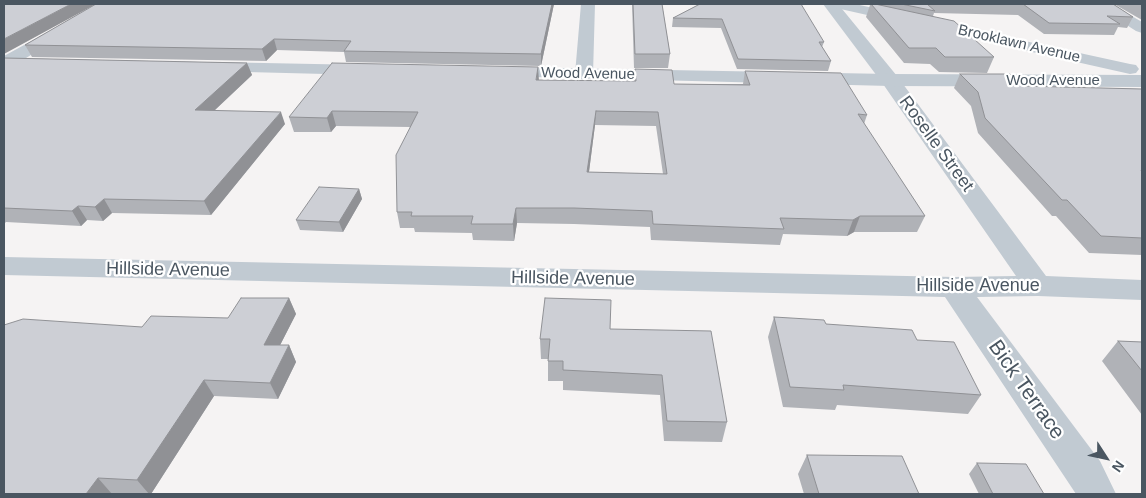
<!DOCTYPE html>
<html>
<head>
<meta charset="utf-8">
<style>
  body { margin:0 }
  #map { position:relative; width:1146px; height:498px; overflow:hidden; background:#f5f3f3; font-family:Arial,sans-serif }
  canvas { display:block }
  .frame { position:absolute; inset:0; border:5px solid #4a5661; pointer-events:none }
  .north { position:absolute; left:1081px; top:433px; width:50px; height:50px; -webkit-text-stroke:4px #fff; paint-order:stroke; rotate:125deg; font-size:14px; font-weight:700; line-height:20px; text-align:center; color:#4a5661 }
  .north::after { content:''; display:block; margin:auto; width:18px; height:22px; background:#4a5661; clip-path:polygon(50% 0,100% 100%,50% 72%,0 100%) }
</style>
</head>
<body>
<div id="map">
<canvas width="1146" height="498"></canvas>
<div class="frame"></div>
<div class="north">N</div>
</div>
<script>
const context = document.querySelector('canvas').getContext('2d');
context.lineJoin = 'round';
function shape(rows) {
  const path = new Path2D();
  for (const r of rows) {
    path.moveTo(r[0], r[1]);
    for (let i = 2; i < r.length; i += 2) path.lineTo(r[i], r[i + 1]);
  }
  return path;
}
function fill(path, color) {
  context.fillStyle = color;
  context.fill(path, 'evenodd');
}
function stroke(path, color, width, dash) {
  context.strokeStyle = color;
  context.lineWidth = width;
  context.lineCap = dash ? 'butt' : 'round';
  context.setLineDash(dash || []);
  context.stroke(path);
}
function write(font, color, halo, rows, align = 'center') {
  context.font = font + ' Arial,sans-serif';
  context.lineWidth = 4.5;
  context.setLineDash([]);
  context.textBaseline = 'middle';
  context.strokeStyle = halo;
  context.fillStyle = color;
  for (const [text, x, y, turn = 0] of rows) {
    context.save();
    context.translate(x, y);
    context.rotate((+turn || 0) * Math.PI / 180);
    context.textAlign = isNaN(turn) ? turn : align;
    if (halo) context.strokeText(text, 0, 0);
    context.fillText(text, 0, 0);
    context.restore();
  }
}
fill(shape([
  [99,4,116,4,11,67,4,68,4,56,99,4],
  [581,4,595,4,593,74,590,78,584,80,578,78,575,74,581,4],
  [823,4,838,4,897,76,1046,276,1142,280,1142,300,1038,296,977,297,1100,461,1116,494,1076,494,945,297,4,275,4,257,954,277,1016,276,883,84,823,4],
  [1094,4,1111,4,1142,22,1142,33,1136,31,1094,4]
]), '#c1cad2');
fill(shape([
  [829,4,855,4,1130,64,1136,65,1139,69,1136,73,1130,74,836,8,829,4],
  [213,62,365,65,371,66,374,70,371,74,365,75,207,71,204,67,207,63,213,62],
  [500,67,890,74,1142,75,1142,87,890,86,494,76,491,72,494,68,500,67]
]), '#c1cad2');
fill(shape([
  [96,4,554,4,541,66,346,62,344,52,277,50,266,61,32,57,25,45],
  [632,4,662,4,670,54,668,68,634,68],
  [700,4,824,42,822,47,831,61,828,71,737,69,721,28,672,27,673,18],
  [864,4,1113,4,1133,17,1127,28,1118,27,1114,35,1044,34,1018,15,934,13,933,16,994,57,987,73,939,72,930,64,904,63,866,17,870,5],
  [1114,4,1142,4,1142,20],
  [4,58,247,63,252,75,214,111,285,124,211,215,112,213,103,221,87,220,81,226,6,222,4,224],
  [635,69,674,84,743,84,745,71,867,115,864,124,925,216,917,232,854,232,847,236,783,234,780,245,651,240,650,227,574,224,517,223,514,241,473,240,472,233,415,232,414,228,400,228,397,212,410,127,336,126,331,132,294,132,289,117,539,80,634,81],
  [595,125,656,126,663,174,589,172],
  [960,74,1023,86,1142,89,1142,255,1089,253,1056,216,1052,216,978,133,971,106,954,88],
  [359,189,362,199,343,232,300,230,296,220],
  [289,298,296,314,280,345,289,345,296,362,278,399,214,396,151,494,4,494,4,325,142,327,228,318],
  [774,317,826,324,917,340,981,395,968,414,837,405,835,410,783,407,768,337],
  [610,329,727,422,722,442,664,441,660,395,563,390,563,381,548,381,548,359,541,359,540,339],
  [1118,341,1142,342,1142,415,1102,361],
  [807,455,919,494,804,494,798,474],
  [977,463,1044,494,979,494,969,474]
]), '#b0b2b7');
fill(shape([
  [71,4,96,4,4,54,4,39],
  [552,4,554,4,541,66,541,54],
  [274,39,277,50,266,61,262,49],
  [247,63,252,75,201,123,195,110],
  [538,67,539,81,536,80],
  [332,111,336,126,331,132,327,118],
  [596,111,595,125,587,187,587,172],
  [281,112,285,124,211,215,204,201],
  [359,189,362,199,343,232,339,222],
  [104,199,112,213,103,221,95,207],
  [78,206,87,220,81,226,72,211],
  [516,208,517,223,514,241,513,224],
  [860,216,854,232,847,236,853,220],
  [289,298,296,314,272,361,264,345],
  [289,345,296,362,278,399,270,383],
  [204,380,214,396,151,494,149,494,137,480],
  [98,478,112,494,86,494]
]), '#909195');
const building = shape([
  [4,4,71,4,4,39,4,4],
  [96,4,552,4,541,54,344,51,351,41,274,39,262,49,25,45,96,4],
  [633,4,662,4,670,54,635,54,633,4],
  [700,4,801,4,824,42,819,42,831,61,738,59,722,19,673,18,700,4],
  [871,4,875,4,954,21,994,57,945,57,936,48,909,48,871,4],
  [901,4,927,4,935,11,901,4],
  [1010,4,1113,4,1133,17,1107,16,1120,24,1049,23,1023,4,1010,4],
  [4,58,247,63,195,110,281,112,204,201,104,199,95,207,78,206,72,211,4,208,4,58],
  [332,63,538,67,536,80,636,81,635,69,672,70,674,84,750,85,745,71,841,73,867,115,858,114,925,216,860,216,853,220,780,218,784,229,653,224,652,211,574,208,516,208,513,224,471,224,473,216,411,216,412,212,397,212,396,155,418,112,332,111,327,118,289,117,332,63],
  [596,111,658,112,667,174,587,172,596,111],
  [960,74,1010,74,1023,86,1142,89,1142,170,1141,170,1142,172,1142,238,1101,236,1067,200,1062,200,985,118,978,92,960,74],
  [319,187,359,189,339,222,296,220,319,187],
  [241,298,289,298,264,345,289,345,270,383,204,380,137,480,98,478,86,494,4,494,4,396,5,395,4,395,4,325,23,319,142,327,151,316,228,318,241,298],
  [545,298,611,300,610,329,711,331,727,422,667,421,662,375,563,370,563,361,548,361,550,339,540,339,545,298],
  [774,317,824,320,826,324,912,330,917,340,954,342,981,395,843,385,844,390,790,387,774,317],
  [1118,341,1142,342,1142,371,1118,341],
  [807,455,902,456,919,494,819,494,807,455],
  [977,463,1026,464,1044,494,993,494,977,463]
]);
fill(building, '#cdcfd5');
stroke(building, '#909195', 1);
write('15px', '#4a5661', '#fff', [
  ["Brooklawn Avenue",1019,44,13],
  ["Wood Avenue",588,74,1],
  ["Wood Avenue",1053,81]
]);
write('18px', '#4a5661', '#fff', [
  ["Roselle Street",936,144,54],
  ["Hillside Avenue",168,270,1],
  ["Hillside Avenue",573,279,1],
  ["Hillside Avenue",978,286]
]);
write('21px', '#4a5661', '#fff', [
  ["Bick Terrace",1026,390,55]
]);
</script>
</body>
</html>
